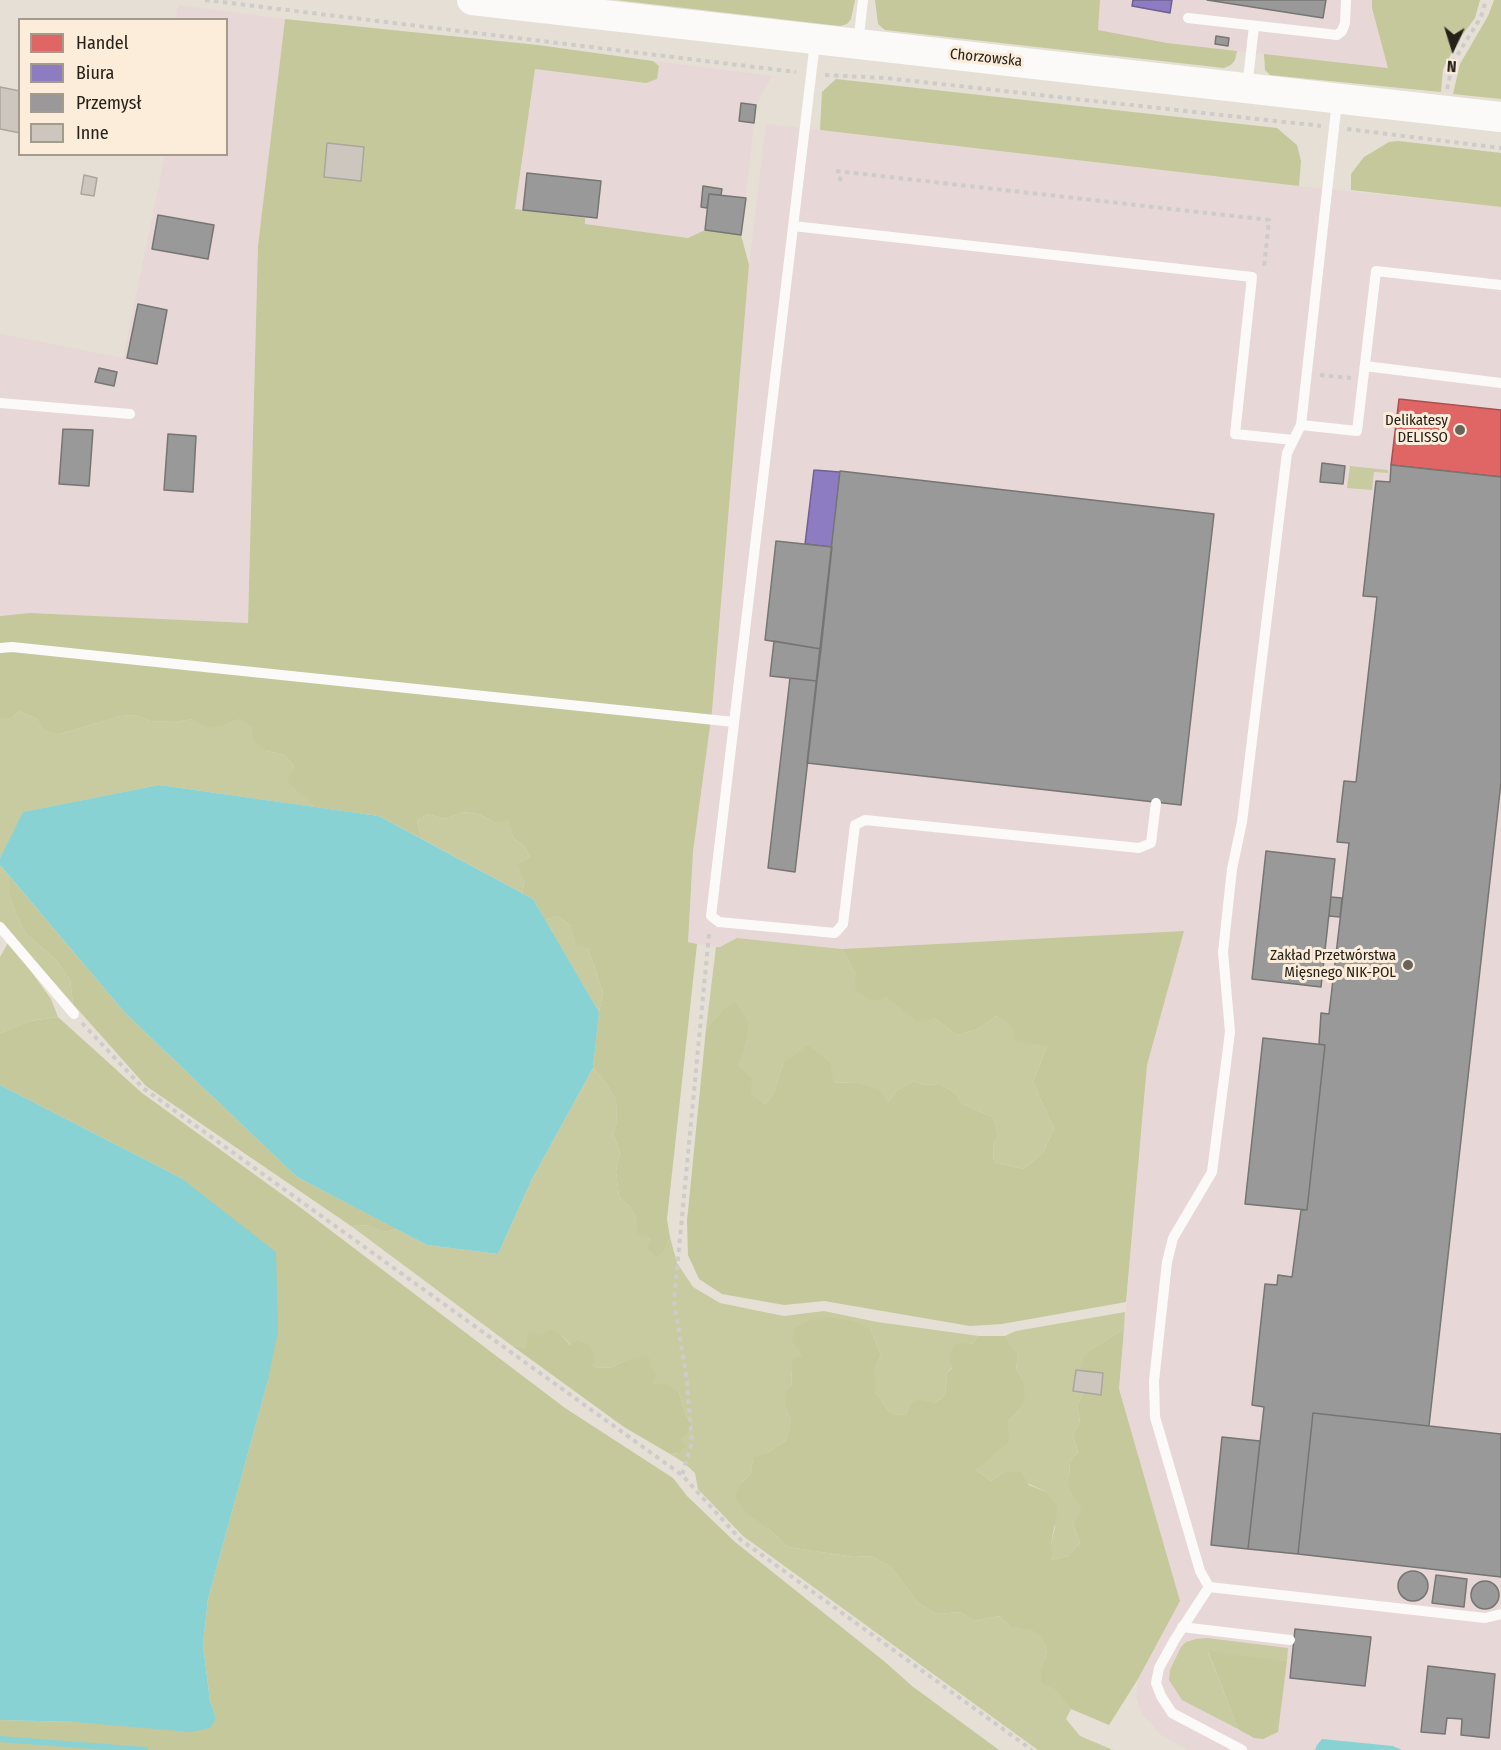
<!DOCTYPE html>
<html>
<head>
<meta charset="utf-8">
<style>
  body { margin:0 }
  #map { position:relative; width:1501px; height:1750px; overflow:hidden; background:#e6dfd5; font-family:"Fira Sans Condensed",sans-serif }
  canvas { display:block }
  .legend { position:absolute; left:18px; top:18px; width:210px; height:138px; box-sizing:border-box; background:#fbedda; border:2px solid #a59b8d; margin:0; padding:8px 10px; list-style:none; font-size:18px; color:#252019 }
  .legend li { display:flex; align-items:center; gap:12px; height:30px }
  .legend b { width:30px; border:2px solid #a59b8d }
  .north { position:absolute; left:1423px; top:18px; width:60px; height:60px; -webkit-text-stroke:4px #fbedda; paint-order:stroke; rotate:184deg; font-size:16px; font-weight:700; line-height:24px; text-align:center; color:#252019 }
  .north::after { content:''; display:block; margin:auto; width:21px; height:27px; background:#252019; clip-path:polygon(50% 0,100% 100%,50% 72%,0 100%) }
</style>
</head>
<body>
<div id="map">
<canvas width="1501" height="1750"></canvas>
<ul class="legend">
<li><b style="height:16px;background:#e06666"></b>Handel</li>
<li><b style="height:16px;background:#8e7cc3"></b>Biura</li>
<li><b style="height:16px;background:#999"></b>Przemysł</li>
<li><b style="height:16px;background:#ccc6be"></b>Inne</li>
</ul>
<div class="north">N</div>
</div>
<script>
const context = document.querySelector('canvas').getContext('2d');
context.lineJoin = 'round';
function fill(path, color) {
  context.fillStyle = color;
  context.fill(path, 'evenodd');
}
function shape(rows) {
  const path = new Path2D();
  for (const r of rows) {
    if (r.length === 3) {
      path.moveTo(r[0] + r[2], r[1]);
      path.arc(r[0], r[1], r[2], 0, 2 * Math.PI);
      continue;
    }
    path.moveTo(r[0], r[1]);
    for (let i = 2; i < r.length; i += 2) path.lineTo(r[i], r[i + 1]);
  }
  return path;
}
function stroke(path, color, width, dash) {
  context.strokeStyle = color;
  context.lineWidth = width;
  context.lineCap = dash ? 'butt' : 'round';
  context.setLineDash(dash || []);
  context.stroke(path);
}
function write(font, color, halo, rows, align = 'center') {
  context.font = font + ' "Fira Sans Condensed",sans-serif';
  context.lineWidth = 6;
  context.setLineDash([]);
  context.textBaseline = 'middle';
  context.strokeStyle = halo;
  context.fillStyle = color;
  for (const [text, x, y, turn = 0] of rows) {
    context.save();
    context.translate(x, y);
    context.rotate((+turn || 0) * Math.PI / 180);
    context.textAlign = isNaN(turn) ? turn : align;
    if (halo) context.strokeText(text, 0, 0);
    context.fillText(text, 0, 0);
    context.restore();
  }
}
fill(shape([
  [1100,0,1372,0,1372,8,1389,68,1167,43,1097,30],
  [178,5,285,19,258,246,248,624,30,613,0,616,0,334,123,358,165,155,226,154,226,20,176,19],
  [653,61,772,76,756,105,741,235,705,230,688,238,585,224,585,219,515,209,535,69,646,83,659,66],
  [766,124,1299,186,1501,207,1501,1750,1188,1750,1161,1735,1145,1717,1139,1707,1136,1695,1138,1679,1180,1601,1119,1389,1147,1065,1184,931,842,949,737,938,720,947,688,943,693,852,712,711,749,265]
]), '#e8d7d7');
fill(shape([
  [1350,466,1388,470,1388,473,1374,472,1372,490,1347,488],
  [19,711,37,719,60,734,121,716,135,715,150,721,176,722,192,719,223,726,240,717,252,728,267,751,284,755,294,766,289,782,314,807,159,785,24,812,0,858,0,718,12,718],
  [463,812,479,814,495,823,510,819,513,838,525,847,530,858,522,893,422,839,417,821,427,814,446,819],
  [0,865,10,877,10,898,16,914,26,934,55,959,70,980,73,1004,0,921],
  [558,916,571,926,588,948,603,993,599,1012,545,920],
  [737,938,842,949,856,974,887,997,934,1018,957,1035,978,1029,996,1016,1047,1046,1033,1082,1054,1129,1043,1153,1023,1169,994,1162,993,1146,998,1135,994,1118,961,1103,956,1093,940,1084,925,1085,913,1081,897,1090,888,1103,878,1089,858,1082,833,1083,783,1063,774,1093,765,1104,749,1094,737,1066,747,1040,722,1010,706,1029,716,947,720,947],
  [9,941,51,999,58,1017,30,1021,0,1033,0,957],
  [593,1068,606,1083,616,1100,617,1122,613,1134,620,1152,616,1171,619,1197,629,1206,636,1217,638,1235,651,1239,666,1248,670,1237,677,1263,693,1287,720,1303,759,1311,784,1316,824,1311,877,1322,979,1336,947,1373,945,1396,935,1403,909,1405,906,1415,891,1414,875,1392,875,1369,881,1355,870,1328,804,1357,791,1367,792,1385,785,1406,791,1420,786,1440,769,1452,753,1459,751,1473,741,1483,769,1529,788,1547,854,1557,871,1556,890,1566,917,1602,937,1614,960,1612,974,1621,999,1616,1011,1627,1031,1628,1042,1638,1047,1652,1042,1666,1071,1709,1066,1719,1080,1736,1113,1750,1038,1750,743,1536,698,1489,695,1473,683,1462,670,1454,679,1453,682,1440,689,1432,692,1425,685,1413,679,1392,653,1384,637,1359,624,1361,611,1368,592,1367,561,1335,526,1348,511,1345,351,1226,371,1225,383,1232,397,1229,427,1245,498,1254,532,1179],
  [1125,1312,1124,1329,1089,1351,1086,1389,1077,1405,1080,1422,1073,1435,1078,1452,1070,1462,1069,1477,1069,1491,1083,1507,1073,1524,1080,1543,1068,1556,1051,1560,1051,1544,1055,1527,1046,1492,1004,1472,991,1481,976,1470,986,1459,1008,1421,1019,1410,1023,1380,1016,1369,1018,1354,1005,1336,1016,1331],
  [1207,1638,1288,1648,1287,1661,1208,1652,1238,1729,1182,1700,1169,1680,1170,1670,1181,1647,1186,1642,1196,1639]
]), '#c8cba0');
fill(shape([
  [616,0,855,0,851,19,847,24,840,26],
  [875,0,1100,0,1098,30,1167,43,1237,51,1235,60,1231,65,1224,68,885,30,878,24],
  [1372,0,1480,0,1475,18,1458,41,1443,69,1441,92,1270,75,1265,70,1264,54,1388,68,1372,8],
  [1494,0,1501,0,1501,99,1453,94,1460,64,1488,16],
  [285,19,538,45,653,61,659,66,657,79,646,83,535,69,515,209,585,218,585,224,688,238,705,230,741,235,749,265,712,711,693,852,688,942,697,944,667,1219,670,1237,666,1248,657,1257,648,1249,651,1239,637,1235,636,1217,629,1206,619,1197,616,1171,620,1152,613,1134,617,1122,616,1100,606,1083,593,1068,599,1012,603,993,588,948,576,945,571,926,558,916,545,920,533,899,522,893,525,880,517,865,530,858,525,847,513,838,509,820,495,823,479,814,463,812,446,819,427,814,417,821,422,839,379,816,314,807,288,782,294,766,284,755,267,751,253,740,252,728,240,718,223,726,206,727,192,719,176,722,150,721,135,715,121,716,60,734,45,730,37,719,19,711,12,718,0,718,0,616,30,613,248,623,258,246],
  [836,79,1277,128,1297,145,1301,161,1299,186,820,130,822,92],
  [1399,141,1501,153,1501,207,1351,190,1351,174,1364,157,1389,142],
  [10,877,126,1014,297,1177,397,1229,383,1232,370,1225,351,1226,146,1086,73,1004,70,980,55,959,26,934,16,914,10,898],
  [1184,931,1147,1065,1126,1302,1002,1324,970,1326,824,1301,784,1305,722,1294,699,1279,688,1255,687,1221,706,1029,722,1010,735,1003,748,1021,747,1040,738,1066,752,1079,750,1094,765,1104,774,1093,783,1063,808,1045,830,1063,834,1083,858,1082,879,1089,888,1103,897,1090,913,1081,925,1085,940,1084,956,1093,961,1103,994,1118,998,1135,993,1146,994,1162,1023,1169,1043,1153,1054,1129,1033,1082,1047,1046,1015,1042,1012,1026,996,1016,978,1029,957,1035,934,1018,916,1021,887,997,872,1001,854,989,856,974,842,949],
  [58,1017,142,1093,301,1208,565,1408,673,1478,687,1496,735,1542,885,1662,912,1686,999,1750,0,1750,0,1720,75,1722,216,1719,210,1701,203,1644,208,1599,268,1380,181,1178,0,1085,0,1033,30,1021],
  [825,1317,848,1320,870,1328,881,1355,875,1369,875,1392,891,1414,906,1415,909,1405,919,1400,935,1403,945,1396,947,1373,952,1368,949,1354,957,1343,972,1344,979,1336,1005,1336,1018,1354,1016,1369,1023,1380,1025,1396,1019,1410,1008,1421,1009,1441,976,1470,991,1481,1004,1472,1021,1472,1029,1485,1046,1492,1058,1508,1051,1544,1051,1560,1068,1556,1080,1543,1073,1524,1082,1507,1069,1491,1069,1477,1070,1462,1078,1452,1073,1435,1080,1422,1077,1405,1086,1389,1080,1371,1083,1359,1089,1351,1124,1329,1119,1389,1180,1601,1138,1679,1109,1725,1071,1709,1057,1690,1041,1683,1042,1666,1047,1652,1042,1638,1031,1629,1011,1627,999,1616,974,1621,960,1612,937,1614,917,1602,890,1566,871,1556,854,1557,788,1547,769,1529,747,1513,735,1498,741,1483,751,1473,753,1458,769,1452,786,1440,791,1420,785,1406,787,1391,792,1385,791,1367,794,1358,803,1356,792,1341,796,1327,810,1320],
  [551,1330,561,1335,570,1345,578,1340,590,1346,595,1356,593,1367,611,1368,624,1361,645,1355,652,1361,650,1366,656,1374,653,1384,665,1384,679,1392,685,1413,692,1425,689,1432,682,1440,685,1446,679,1453,670,1454,624,1427,511,1345,526,1348,528,1331,541,1334],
  [1208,1651,1287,1661,1278,1732,1263,1739,1254,1738,1238,1729]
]), '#c4c89b');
fill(shape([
  [159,785,379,816,533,899,599,1012,593,1068,532,1179,498,1254,427,1245,297,1177,126,1014,0,865,0,858,23,812],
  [0,1085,181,1178,276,1252,278,1331,268,1380,208,1599,203,1644,210,1701,216,1718,210,1728,191,1732,75,1722,0,1720],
  [1322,1739,1393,1746,1402,1750,1315,1750,1317,1745]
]), '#88d2d4');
const shops = shape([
  [1399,399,1501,410,1501,477,1391,465,1399,399]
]);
fill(shops, '#e06666');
stroke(shops, '#a8514f', 1.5);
const offices = shape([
  [1133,0,1172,0,1170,13,1132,6,1133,0],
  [814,470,840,472,832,547,805,544,814,470]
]);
fill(offices, '#8e7cc3');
stroke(offices, '#6e6090', 1.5);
const industry = shape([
  [1207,0,1326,0,1323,18,1207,0],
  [1216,36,1229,38,1228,46,1215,44,1216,36],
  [741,103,756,105,754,123,739,121,741,103],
  [527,173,601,181,597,218,523,210,527,173],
  [703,186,722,189,721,195,709,194,707,208,701,207,703,186],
  [709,194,746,198,741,235,705,230,709,194],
  [158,215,214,225,208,259,152,249,158,215],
  [138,304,167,310,157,364,127,358,138,304],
  [99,368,117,372,114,386,95,382,99,368],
  [63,429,93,430,89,486,59,484,63,429],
  [168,434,196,436,193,492,164,490,168,434],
  [1322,463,1345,466,1343,484,1320,482,1322,463],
  [1391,465,1501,477,1501,782,1429,1426,1313,1413,1298,1554,1248,1549,1264,1407,1252,1405,1265,1284,1277,1285,1278,1275,1292,1277,1301,1210,1307,1210,1325,1045,1319,1044,1321,1013,1329,1014,1349,843,1337,842,1344,781,1356,782,1377,597,1363,596,1376,481,1390,482,1391,465],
  [840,471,1214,514,1181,805,807,763,840,471],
  [776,541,832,547,821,649,765,640,776,541],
  [774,641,821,649,817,681,770,676,774,641],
  [790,678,817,681,795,872,768,868,790,678],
  [1266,851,1335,859,1321,987,1252,979,1266,851],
  [1331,897,1342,898,1340,917,1329,916,1331,897],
  [1263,1038,1325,1045,1307,1210,1245,1204,1263,1038],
  [1313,1413,1501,1434,1501,1577,1298,1554,1313,1413],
  [1222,1437,1260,1441,1248,1549,1211,1545,1222,1437],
  [1413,1586,15],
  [1436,1575,1467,1579,1464,1607,1432,1603,1436,1575],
  [1485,1595,14],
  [1295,1629,1371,1637,1365,1686,1290,1678,1295,1629],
  [1428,1666,1495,1674,1489,1738,1461,1735,1462,1719,1447,1718,1445,1734,1421,1732,1428,1666]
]);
fill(industry, '#999');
stroke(industry, '#767573', 1.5);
stroke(shape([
  [0,1739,145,1750]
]), '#88d2d4', 6);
const building = shape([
  [0,87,20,91,20,133,0,129,0,87],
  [327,143,364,147,361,181,324,177,327,143],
  [84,175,97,178,94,196,81,194,84,175],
  [1076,1370,1103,1373,1101,1395,1073,1391,1076,1370]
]);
fill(building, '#ccc6be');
stroke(building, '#aaa59d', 1.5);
stroke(shape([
  [205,0,796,72],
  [825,75,886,78,1321,126],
  [1447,89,1453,62,1481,17,1486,0],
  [1347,129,1501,148],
  [836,171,1269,220,1264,268],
  [840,181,841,172],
  [1320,375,1351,378],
  [709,934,674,1301,686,1374,692,1442,682,1475,741,1540,1032,1750],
  [82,1023,143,1088,682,1475]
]), '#ceccca', 4, [4.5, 4.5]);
stroke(shape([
  [1188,18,1337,35,1342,31,1345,23,1346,0],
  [815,42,711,916,719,922,835,933,843,924,855,825,865,820,1139,848,1151,843,1156,803],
  [858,44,863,0],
  [1247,88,1254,26],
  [1337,101,1301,425,1357,431,1376,271,1501,285],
  [793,226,1252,277,1235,434,1293,440],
  [1365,366,1501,383],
  [0,403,130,414],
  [1301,425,1287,453,1242,822,1232,869,1223,952,1230,1032,1212,1172,1173,1238,1167,1262,1154,1381,1155,1417,1200,1571,1209,1587,1485,1618,1501,1614],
  [0,648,12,647,734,722],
  [0,927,74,1014],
  [1209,1587,1175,1639,1159,1668,1156,1683,1161,1696,1172,1713,1242,1750],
  [1182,1627,1290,1640]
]), '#fbfaf9', 10);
stroke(shape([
  [472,0,1501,117]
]), '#fbfaf9', 30);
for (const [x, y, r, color] of [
  [1460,430,6,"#69635b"],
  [1408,965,6,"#69635b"]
]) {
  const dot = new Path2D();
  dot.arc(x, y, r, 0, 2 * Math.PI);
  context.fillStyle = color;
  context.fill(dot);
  stroke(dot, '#fbedda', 2);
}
write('15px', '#252019', '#fbedda', [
  ["Chorzowska",986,58,6]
]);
write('15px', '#252019', '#fbedda', [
  ["Delikatesy",1448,421],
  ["DELISSO",1448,438],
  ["Zakład Przetwórstwa",1396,956],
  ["Mięsnego NIK-POL",1396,973]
], 'right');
</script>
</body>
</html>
